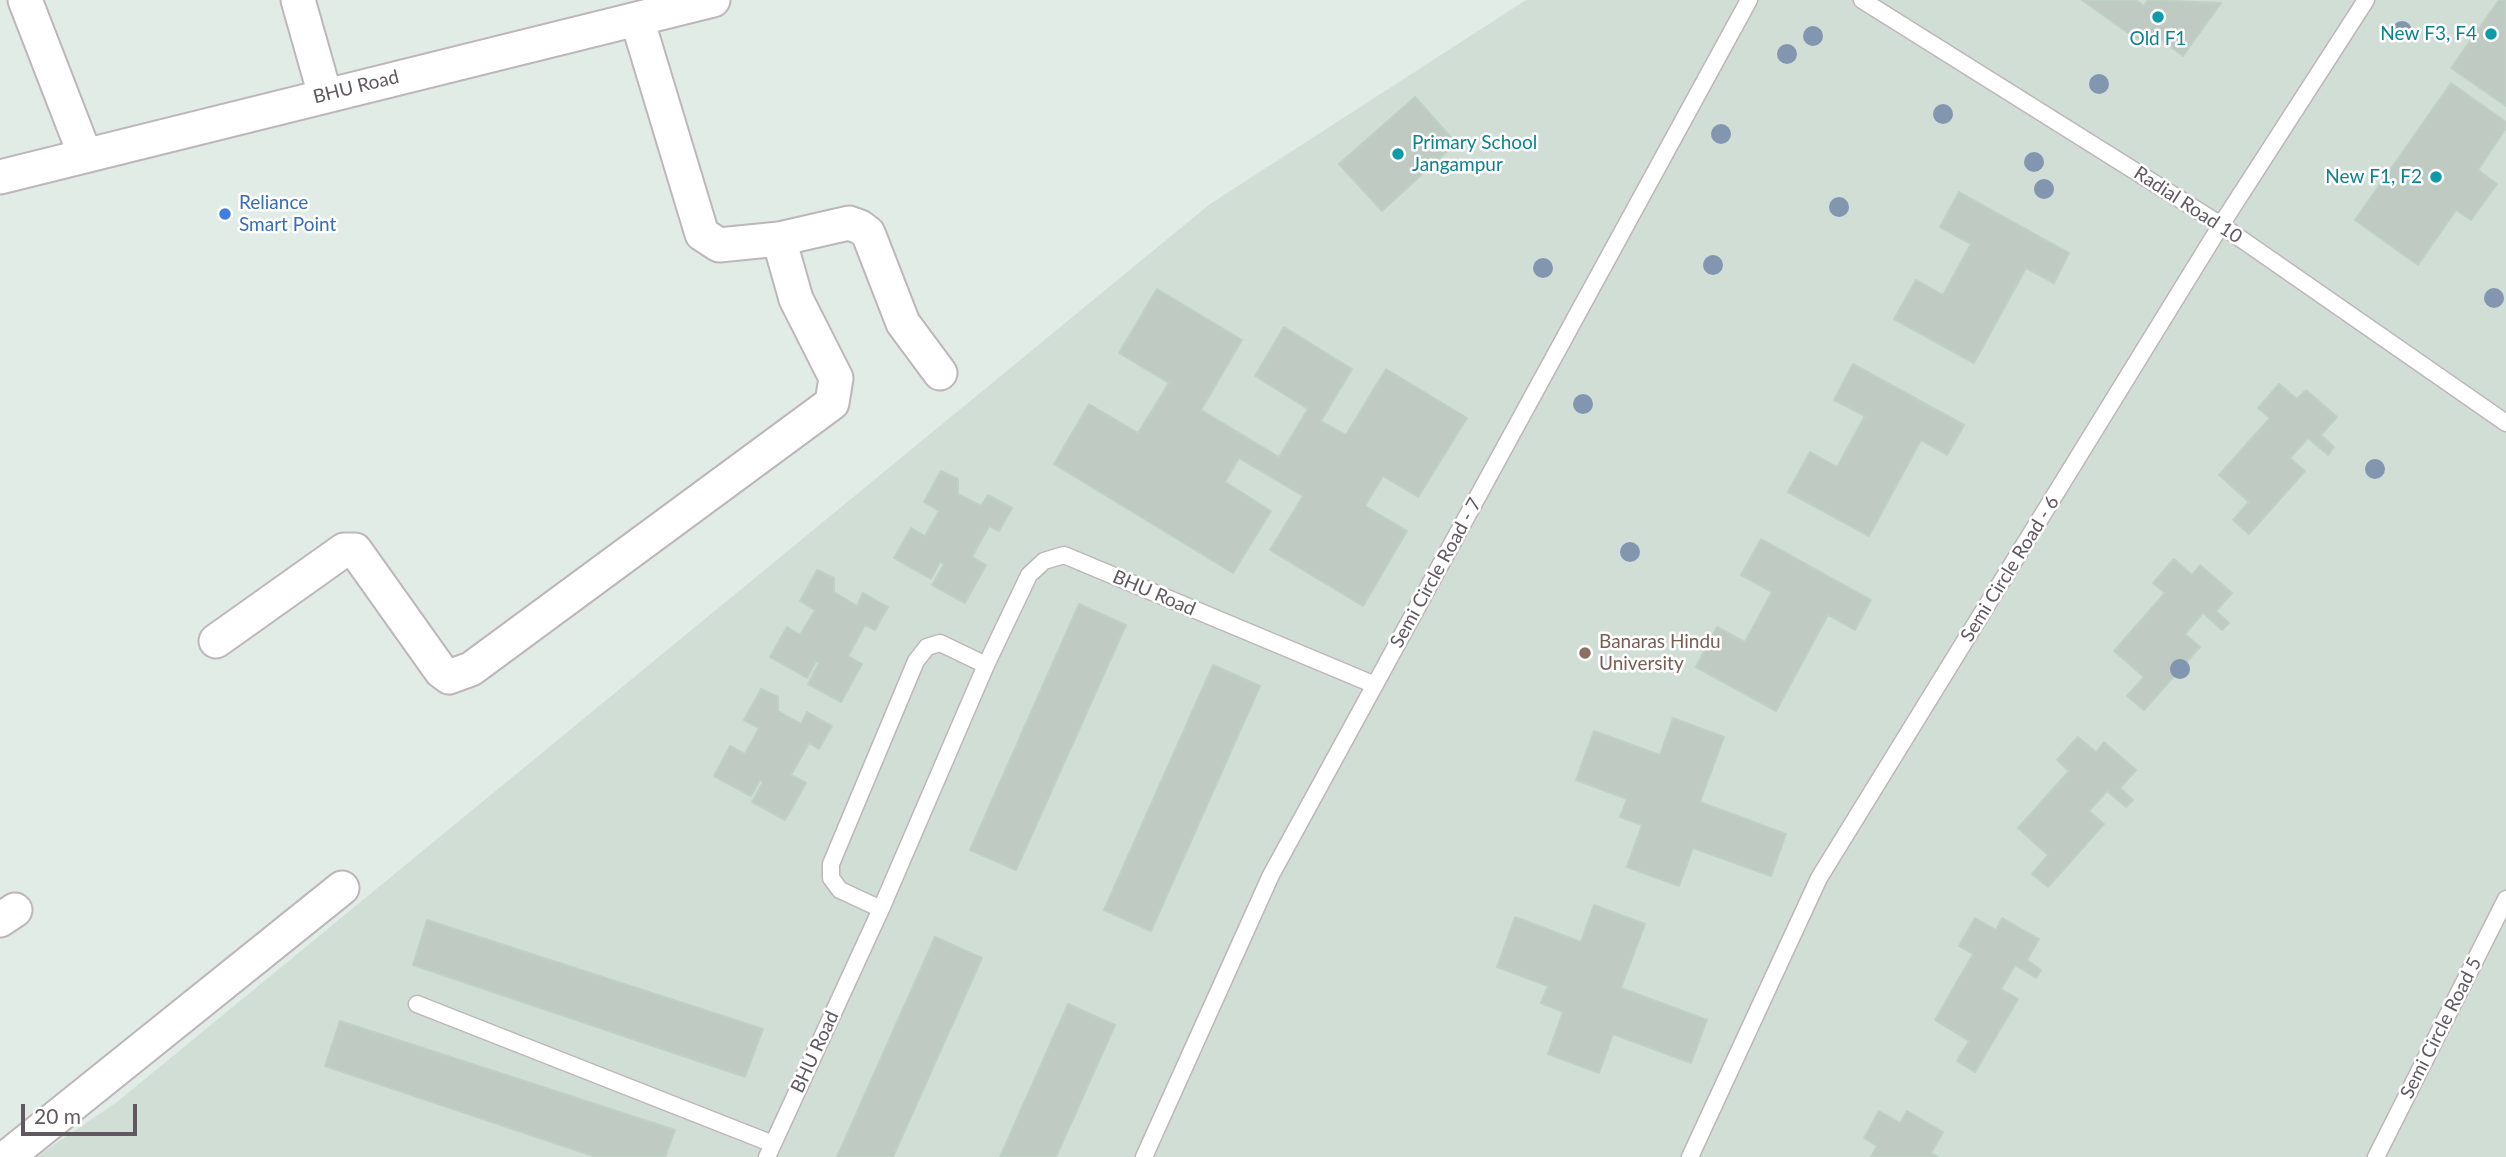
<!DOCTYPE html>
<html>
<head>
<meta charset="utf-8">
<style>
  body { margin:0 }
  #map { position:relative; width:2506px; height:1157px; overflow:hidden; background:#e0ece5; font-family:Lato,sans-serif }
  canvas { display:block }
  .scale { position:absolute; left:21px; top:1104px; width:116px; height:32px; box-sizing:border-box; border:4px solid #615960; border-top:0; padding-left:9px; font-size:21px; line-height:24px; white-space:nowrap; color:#615960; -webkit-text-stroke:5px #fff; paint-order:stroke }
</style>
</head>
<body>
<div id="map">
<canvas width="2506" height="1157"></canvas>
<div class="scale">20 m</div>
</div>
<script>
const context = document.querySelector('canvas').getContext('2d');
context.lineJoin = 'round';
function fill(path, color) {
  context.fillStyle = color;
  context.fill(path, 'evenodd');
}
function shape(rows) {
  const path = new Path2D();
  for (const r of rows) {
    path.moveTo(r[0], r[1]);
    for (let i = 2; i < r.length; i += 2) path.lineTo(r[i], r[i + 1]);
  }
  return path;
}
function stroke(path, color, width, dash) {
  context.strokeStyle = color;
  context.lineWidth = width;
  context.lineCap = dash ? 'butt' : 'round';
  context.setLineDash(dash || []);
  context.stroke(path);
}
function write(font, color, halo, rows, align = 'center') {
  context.font = font + ' Lato,sans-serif';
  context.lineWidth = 5;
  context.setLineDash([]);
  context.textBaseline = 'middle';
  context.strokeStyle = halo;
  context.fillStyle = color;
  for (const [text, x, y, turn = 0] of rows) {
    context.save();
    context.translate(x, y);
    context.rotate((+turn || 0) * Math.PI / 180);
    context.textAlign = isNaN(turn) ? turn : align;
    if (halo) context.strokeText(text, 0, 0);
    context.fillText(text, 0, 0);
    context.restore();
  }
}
fill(shape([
  [1526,0,2506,0,2506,1157,36,1157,117,1102,1210,204]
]), '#d1ded6');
const building = shape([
  [2082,0,2136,0,2144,6,2148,0,2221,3,2183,56,2146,29,2138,40,2082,0],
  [2499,0,2506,0,2506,106,2451,68,2499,0],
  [2451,83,2506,122,2506,128,2478,170,2497,184,2471,220,2456,210,2418,265,2355,220,2451,83],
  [1415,97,1456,143,1382,211,1339,164,1415,97],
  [1959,192,2069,253,2054,283,2026,268,1974,363,1894,319,1916,280,1943,295,1971,244,1940,227,1959,192],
  [1157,289,1242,340,1201,410,1279,457,1308,409,1255,376,1284,327,1352,369,1321,421,1346,435,1386,369,1467,418,1418,497,1383,476,1365,506,1407,531,1363,606,1270,550,1303,496,1239,458,1225,482,1271,511,1233,573,1054,464,1089,404,1138,433,1169,383,1119,353,1157,289],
  [1853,364,1964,425,1947,455,1921,440,1869,536,1788,492,1810,452,1837,467,1865,416,1834,400,1853,364],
  [2279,384,2297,399,2306,390,2337,417,2321,435,2334,447,2328,455,2308,438,2290,458,2305,471,2249,534,2233,520,2249,502,2219,475,2270,418,2258,408,2279,384],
  [941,471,958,479,958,494,981,506,988,495,1012,508,999,531,989,526,972,557,986,565,965,603,932,585,944,564,940,562,931,579,894,558,911,528,925,536,939,511,924,502,941,471],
  [1761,539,1871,600,1855,630,1828,615,1776,711,1696,667,1717,627,1745,642,1772,592,1741,575,1761,539],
  [2174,559,2192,575,2200,565,2232,593,2216,611,2229,623,2222,630,2203,613,2185,634,2200,647,2144,710,2127,696,2144,677,2114,651,2165,593,2153,583,2174,559],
  [817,570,834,578,834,592,857,606,863,593,888,607,875,630,865,625,848,656,862,664,841,702,808,684,819,663,816,661,807,678,770,657,787,627,800,635,815,610,800,601,817,570],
  [1079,604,1126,625,1016,870,970,850,1079,604],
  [1213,665,1260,686,1151,931,1104,910,1213,665],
  [761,689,778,697,778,711,801,724,807,712,832,726,819,749,809,743,791,775,806,783,785,820,752,802,763,782,760,780,751,796,714,776,730,746,745,754,759,728,744,720,761,689],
  [1673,718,1724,737,1700,802,1786,834,1771,876,1693,848,1679,886,1627,867,1642,825,1620,817,1627,799,1576,780,1594,731,1660,755,1673,718],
  [2078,737,2096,752,2104,742,2136,770,2120,788,2133,800,2126,807,2107,791,2089,811,2104,824,2048,887,2032,874,2048,855,2018,828,2069,771,2057,760,2078,737],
  [1594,905,1645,924,1621,988,1707,1020,1691,1063,1613,1034,1599,1073,1548,1054,1563,1012,1541,1003,1548,986,1497,967,1515,917,1581,942,1594,905],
  [1975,918,1996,930,2002,918,2039,939,2027,960,2041,970,2036,978,2015,965,2001,989,2018,999,1975,1072,1957,1061,1969,1041,1935,1020,1973,954,1959,946,1975,918],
  [427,920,763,1029,745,1077,413,965,427,920],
  [935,937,982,958,893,1157,837,1157,935,937],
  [1068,1004,1115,1025,1056,1157,1000,1157,1068,1004],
  [340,1021,675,1130,665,1157,596,1157,325,1066,340,1021],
  [1879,1111,1900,1123,1907,1111,1943,1132,1931,1153,1938,1157,1871,1157,1877,1146,1864,1138,1879,1111]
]);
fill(building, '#becac2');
stroke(building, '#bfd0c4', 2);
const service = shape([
  [1862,0,2221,225,2506,423],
  [881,909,840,890,831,878,831,864,916,661,927,647,940,643,986,665],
  [417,1004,773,1144],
  [767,1157,881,909,986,665,1029,575,1044,561,1064,555,1375,685],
  [1144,1157,1271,875,1749,0],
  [1690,1157,1819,878,2221,225,2366,0],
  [2376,1157,2506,899]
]);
const minor = shape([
  [25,0,85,155],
  [298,0,325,95],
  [637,19,702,234,719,245,779,239,849,223,860,227,868,233,903,323,940,373],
  [0,177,713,0],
  [216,641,344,550,355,550,441,671,449,677,471,669,832,403,836,378,796,299,779,239],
  [0,920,15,910],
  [7,1157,342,888]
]);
stroke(service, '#bdb6bb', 19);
stroke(minor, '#bdb6bb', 37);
stroke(service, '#fff', 16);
stroke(minor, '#fff', 33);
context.fillStyle = '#8296b0';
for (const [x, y] of [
  [2402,31],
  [1813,36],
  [1787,54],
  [2099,84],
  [1943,114],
  [1721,134],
  [2034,162],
  [2044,189],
  [1839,207],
  [1713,265],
  [1543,268],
  [2494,298],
  [1583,404],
  [2375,469],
  [1630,552],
  [2180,669]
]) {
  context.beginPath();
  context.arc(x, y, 10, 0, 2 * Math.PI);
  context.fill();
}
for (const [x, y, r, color] of [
  [2158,17,7,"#0f9aa8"],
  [2491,34,7,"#0f9aa8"],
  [1398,154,7,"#0f9aa8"],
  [2436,177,7,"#0f9aa8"],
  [225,214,7,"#3f7fe0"],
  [1585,653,7,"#8d6e63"]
]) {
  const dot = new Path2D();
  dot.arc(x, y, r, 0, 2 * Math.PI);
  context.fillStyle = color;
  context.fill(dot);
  stroke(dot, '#fff', 2.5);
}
write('19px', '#0d838f', '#fff', [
  ["New F3, F4",2477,34],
  ["Old F1",2158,39,"center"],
  ["Primary School",1412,143,"left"],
  ["Jangampur",1412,165,"left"],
  ["New F1, F2",2422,177]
], 'right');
write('19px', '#615960', '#fff', [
  ["BHU Road",356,87,-14],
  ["Radial Road 10",2188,205,33],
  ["Semi Circle Road - 6",2010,569,-58],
  ["Semi Circle Road - 7",1436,573,-61],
  ["BHU Road",1154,593,23],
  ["Semi Circle Road 5",2441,1028,-63],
  ["BHU Road",815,1052,-65]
]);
write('19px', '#366cbe', '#fff', [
  ["Reliance",239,203],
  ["Smart Point",239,225]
], 'left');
write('19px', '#785e54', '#fff', [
  ["Banaras Hindu",1599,642],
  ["University",1599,664]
], 'left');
</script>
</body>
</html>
